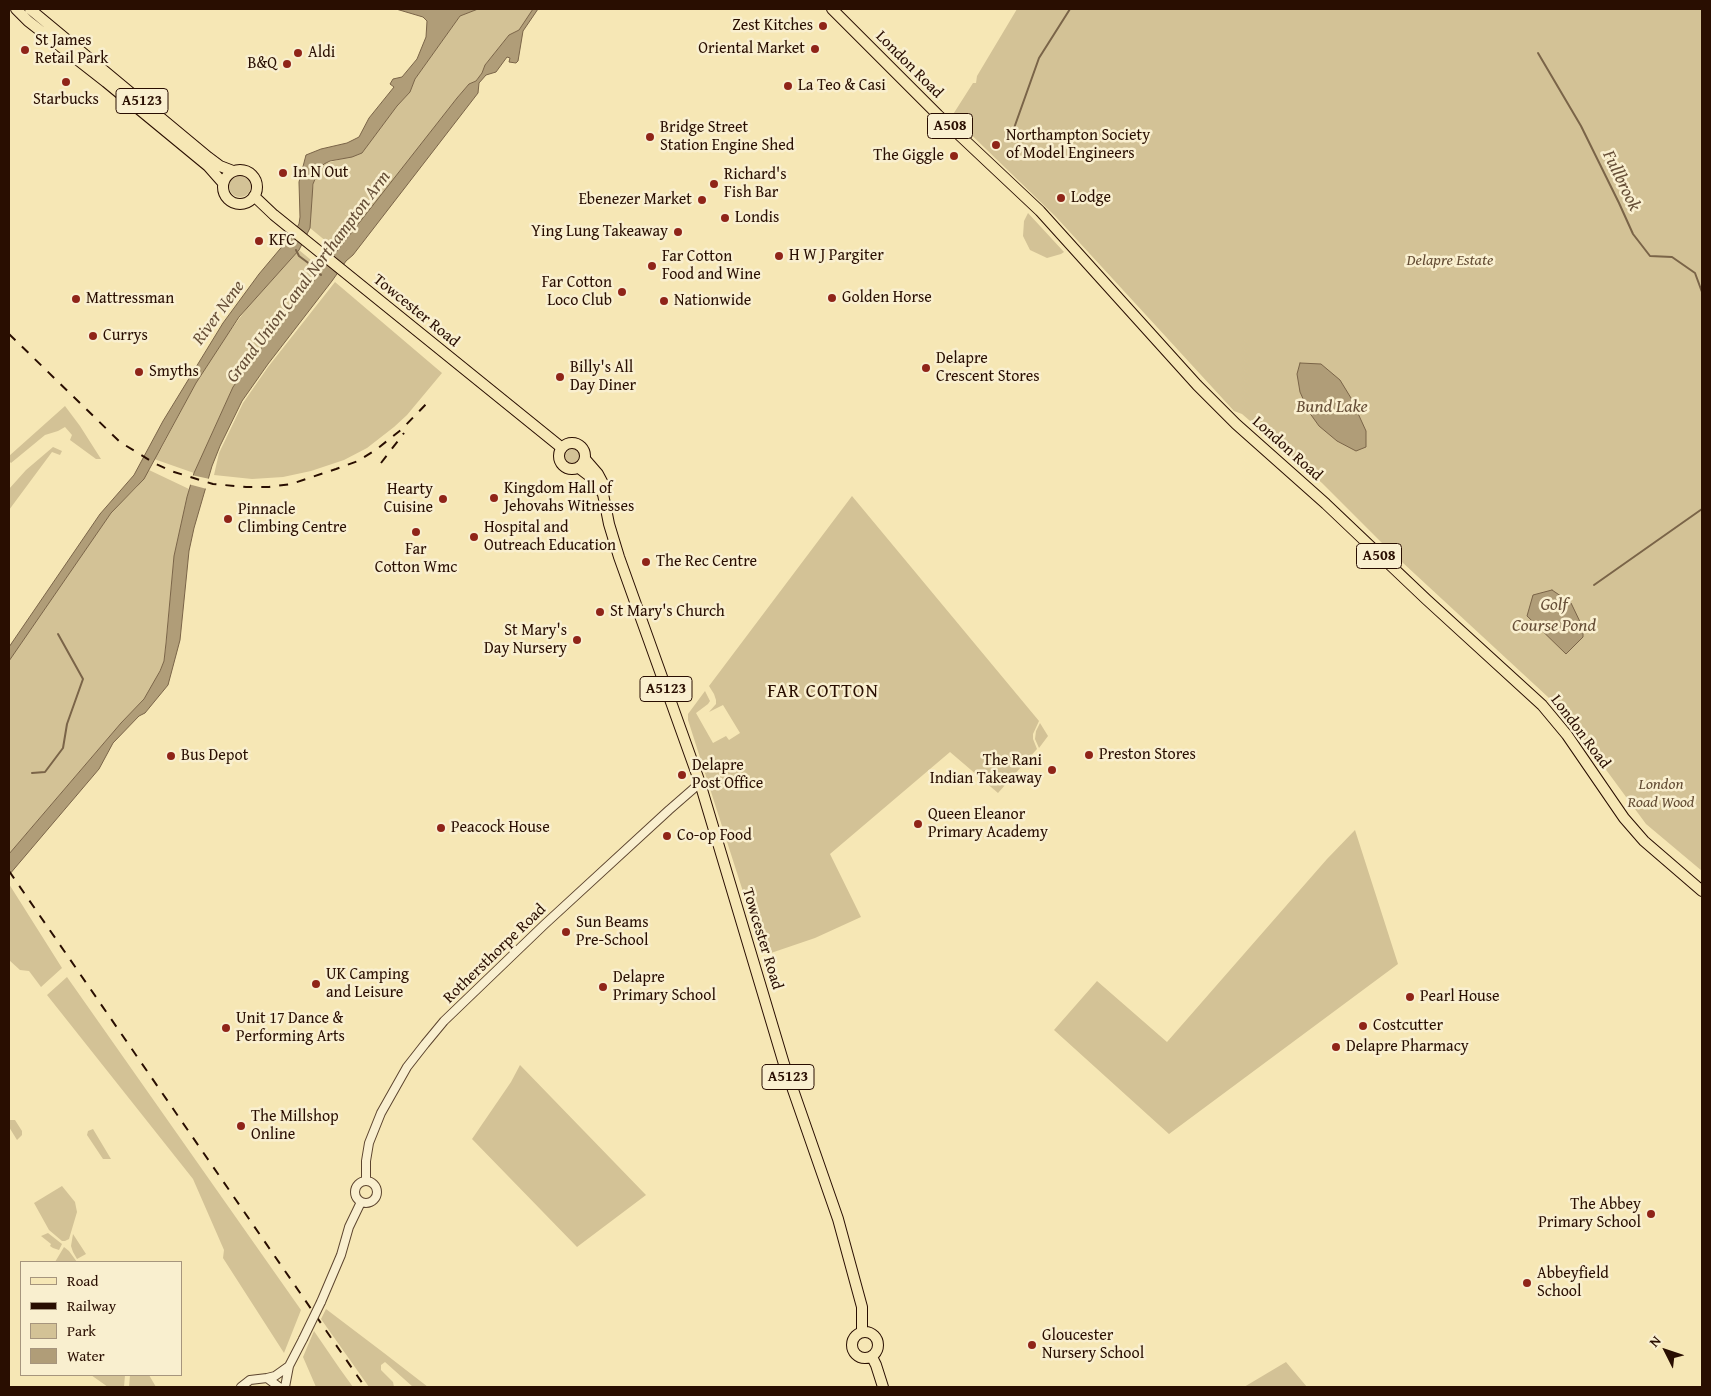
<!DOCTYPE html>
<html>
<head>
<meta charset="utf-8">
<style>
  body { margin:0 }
  #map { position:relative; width:1711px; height:1396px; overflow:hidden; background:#f6e7b5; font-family:"Gentium Book Plus",serif }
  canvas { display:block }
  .frame { position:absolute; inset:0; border:10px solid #290e01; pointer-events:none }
  .legend { position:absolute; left:20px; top:1261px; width:162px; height:115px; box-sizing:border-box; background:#f9efcf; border:1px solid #a6957d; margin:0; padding:6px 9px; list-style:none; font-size:15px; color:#290e01 }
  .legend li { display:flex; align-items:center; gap:10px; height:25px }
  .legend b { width:25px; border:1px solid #a6957d }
  .north { position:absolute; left:1641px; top:1326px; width:50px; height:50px; -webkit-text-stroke:4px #f9efcf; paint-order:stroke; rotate:311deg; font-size:14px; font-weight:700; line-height:20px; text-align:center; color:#290e01 }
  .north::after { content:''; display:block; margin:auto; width:18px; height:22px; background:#290e01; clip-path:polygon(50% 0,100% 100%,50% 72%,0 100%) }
</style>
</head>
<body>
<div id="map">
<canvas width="1711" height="1396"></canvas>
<div class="frame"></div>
<ul class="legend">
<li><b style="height:6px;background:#f6e7b5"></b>Road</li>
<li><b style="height:6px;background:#290e01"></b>Railway</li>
<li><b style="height:14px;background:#d3c296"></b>Park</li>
<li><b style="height:14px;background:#b09d78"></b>Water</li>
</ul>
<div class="north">N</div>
</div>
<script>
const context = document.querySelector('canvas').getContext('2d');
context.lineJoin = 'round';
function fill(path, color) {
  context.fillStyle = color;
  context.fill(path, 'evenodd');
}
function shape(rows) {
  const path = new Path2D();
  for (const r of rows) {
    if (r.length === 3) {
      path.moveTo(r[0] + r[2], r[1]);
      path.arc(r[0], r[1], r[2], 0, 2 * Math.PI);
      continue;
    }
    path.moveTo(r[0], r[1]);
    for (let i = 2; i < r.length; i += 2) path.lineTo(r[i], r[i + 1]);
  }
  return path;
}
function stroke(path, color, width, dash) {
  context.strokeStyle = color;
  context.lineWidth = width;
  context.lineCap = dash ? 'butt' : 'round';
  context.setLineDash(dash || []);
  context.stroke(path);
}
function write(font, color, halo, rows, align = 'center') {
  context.font = font + ' "Gentium Book Plus",serif';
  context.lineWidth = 5;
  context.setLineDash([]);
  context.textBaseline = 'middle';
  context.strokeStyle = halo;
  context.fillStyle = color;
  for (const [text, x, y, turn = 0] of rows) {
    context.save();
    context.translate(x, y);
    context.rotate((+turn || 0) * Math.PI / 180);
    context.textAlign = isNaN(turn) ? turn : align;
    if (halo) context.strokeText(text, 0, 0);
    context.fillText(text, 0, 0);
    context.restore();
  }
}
fill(shape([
  [478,9,533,9,519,30,509,35,485,65,482,73,476,81,469,84,457,98,338,251,310,228,312,194,315,176,324,164,362,153,397,106,410,92,415,79,460,16],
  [1017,9,1702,9,1702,871,1646,824,1562,710,1389,550,1322,483,1242,414,1234,411,1056,217,952,116,973,83,976,83,977,76],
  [240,186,11],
  [1028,213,1064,252,1061,254,1047,258,1030,250,1023,236,1024,221],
  [299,250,323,270,268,339,233,387,194,473,154,459,162,447,196,383,228,334,247,308],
  [335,282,442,373,407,415,394,427,367,448,344,460,311,471,283,477,252,479,214,475,219,453,243,403,268,367],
  [65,406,80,426,101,459,96,459,70,440,72,435,65,427,58,431,45,435,11,463,9,461,9,456],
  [53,447,62,451,60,455,52,452,9,510,9,489,26,470],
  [573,457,8],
  [149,470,189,489,174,556,164,661,155,681,144,699,121,723,9,854,9,661,111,513,137,487],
  [852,496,1039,721,1033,734,1033,739,1037,749,998,793,950,752,830,854,861,917,815,938,768,954,762,951,688,720,688,714,705,691,710,701,708,704,696,713,713,743,726,736,729,740,740,733,723,705,709,712,716,704,716,700,714,694,709,686],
  [1040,723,1048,736,1039,748,1035,739,1036,731],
  [1355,830,1398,964,1169,1134,1054,1030,1097,981,1167,1042,1327,859],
  [9,884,62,968,41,987,29,971,20,970,9,960],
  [67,977,301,1310,284,1353,223,1258,224,1250,193,1179,47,995],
  [520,1065,646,1195,577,1247,472,1139,511,1082],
  [9,1120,15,1120,22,1131,22,1135,17,1140,9,1127],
  [93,1129,111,1159,103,1159,87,1135,88,1131],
  [62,1186,75,1202,77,1212,69,1239,65,1241,62,1241,49,1230,34,1203],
  [48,1233,62,1244,59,1250,53,1248,50,1246,51,1244,41,1236],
  [73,1234,86,1254,77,1259,73,1252,71,1246],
  [64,1247,69,1251,77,1262,55,1262],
  [326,1309,384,1353,428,1387,413,1387,385,1362,381,1365,381,1370,393,1382,394,1387,369,1387,321,1319],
  [314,1331,340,1369,353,1387,316,1387,303,1357],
  [1286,1362,1307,1387,1244,1387],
  [91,1375,125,1375,124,1387,108,1387],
  [130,1375,149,1375,156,1387,129,1387]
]), '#d3c296');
const water = shape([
  [396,9,478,9,460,16,415,79,410,92,397,106,362,153,352,157,330,161,324,164,319,169,313,184,310,228,299,250,239,317,196,383,144,479,111,513,9,661,9,647,100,514,134,475,163,421,223,323,259,274,285,243,290,239,299,224,300,217,299,182,306,155,321,149,347,143,359,137,369,118,394,87,390,84,393,79,402,77,417,59,426,37,427,21,423,17,396,9],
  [533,9,538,9,523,31,518,61,516,63,509,62,510,58,507,57,496,72,486,75,479,83,478,93,353,255,346,261,332,281,268,364,242,401,220,446,212,466,194,528,189,551,180,640,168,685,145,713,139,716,113,743,99,769,9,875,9,854,121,723,144,699,160,671,164,661,166,643,174,556,187,497,194,473,233,387,268,339,457,98,469,84,476,81,482,73,485,65,509,35,519,30,533,9],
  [1300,363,1321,364,1340,380,1351,398,1366,431,1366,447,1356,451,1337,441,1319,426,1309,412,1300,392,1297,374,1300,363],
  [1552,590,1571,603,1583,628,1583,637,1566,654,1527,616,1533,595,1552,590]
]);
fill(water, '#b09d78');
stroke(water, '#7a6448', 1);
fill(shape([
  [191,475,210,479,207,489,188,484]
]), '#f6e7b5');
stroke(shape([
  [1538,53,1581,126,1619,203,1633,234,1650,256,1672,257,1695,273,1702,292],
  [1013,131,1039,58,1070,9],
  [296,250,299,256,315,268,321,275],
  [1594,585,1702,509],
  [32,773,45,772,63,748,67,724,83,679,58,634]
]), '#7a6448', 2);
const tertiary = shape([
  [366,1192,11],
  [366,1181,366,1161,369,1143,381,1113,407,1067,425,1044,444,1021,545,924,669,810,700,783],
  [321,1302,341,1255,349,1227,361,1202],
  [267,1378,275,1376,289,1366],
  [241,1387,250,1380,267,1378,279,1387],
  [285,1387,289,1366,303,1339]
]);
const primary = shape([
  [16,9,28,21,106,82,208,166,223,183],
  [30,9,208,157,220,166,233,171],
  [240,187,17],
  [254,196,274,215,562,448],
  [572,456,13],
  [585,459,598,474,606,489],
  [579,468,592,478,603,494,609,524,619,557,700,783,784,1064,838,1219,862,1307,862,1332],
  [865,1345,13],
  [872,1357,876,1365,883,1387]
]);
const trunk = shape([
  [832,9,938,115,1040,211,1197,385,1236,424,1326,504,1426,599,1542,705,1567,735,1624,818,1644,841,1702,891]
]);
stroke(tertiary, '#5c442e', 10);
stroke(primary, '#290e01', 12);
stroke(trunk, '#290e01', 12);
stroke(tertiary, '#f9efcf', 8);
stroke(primary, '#f6e7b5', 10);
stroke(trunk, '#f6e7b5', 10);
stroke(shape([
  [9,334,120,442,154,463,171,471,213,484,246,487,269,487,291,484,336,469,358,461,377,449,402,429,430,400],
  [381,463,404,433],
  [9,871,365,1387]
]), '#290e01', 2, [9, 9]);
const tertiaryBridge = shape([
  [303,1339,321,1302]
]);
stroke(tertiaryBridge, '#5c442e', 10, []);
stroke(tertiaryBridge, '#f9efcf', 8);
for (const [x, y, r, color] of [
  [823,26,5,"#8f2418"],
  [815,49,5,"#8f2418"],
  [25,50,5,"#8f2418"],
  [298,53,5,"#8f2418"],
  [287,64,5,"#8f2418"],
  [66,82,5,"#8f2418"],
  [788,86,5,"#8f2418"],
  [650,137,5,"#8f2418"],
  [996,145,5,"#8f2418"],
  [954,156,5,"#8f2418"],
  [283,173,5,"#8f2418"],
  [714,184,5,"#8f2418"],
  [1061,198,5,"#8f2418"],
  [702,200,5,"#8f2418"],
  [725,218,5,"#8f2418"],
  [678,232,5,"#8f2418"],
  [259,241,5,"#8f2418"],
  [779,256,5,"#8f2418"],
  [652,266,5,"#8f2418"],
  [622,292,5,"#8f2418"],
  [832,298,5,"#8f2418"],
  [76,299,5,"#8f2418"],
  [664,301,5,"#8f2418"],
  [93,336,5,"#8f2418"],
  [926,368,5,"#8f2418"],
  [139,372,5,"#8f2418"],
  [560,377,5,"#8f2418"],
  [494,498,5,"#8f2418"],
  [443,499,5,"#8f2418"],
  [228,519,5,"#8f2418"],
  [416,532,5,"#8f2418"],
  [474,537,5,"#8f2418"],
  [646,562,5,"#8f2418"],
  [600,612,5,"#8f2418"],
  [577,640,5,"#8f2418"],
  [1089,755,5,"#8f2418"],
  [171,756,5,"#8f2418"],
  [1052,770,5,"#8f2418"],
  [682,775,5,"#8f2418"],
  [918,824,5,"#8f2418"],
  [441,828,5,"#8f2418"],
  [667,836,5,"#8f2418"],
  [566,932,5,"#8f2418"],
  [316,984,5,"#8f2418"],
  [603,987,5,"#8f2418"],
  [1410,997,5,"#8f2418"],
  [1363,1026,5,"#8f2418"],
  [226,1028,5,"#8f2418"],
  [1336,1047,5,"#8f2418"],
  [241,1126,5,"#8f2418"],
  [1651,1214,5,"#8f2418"],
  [1527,1283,5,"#8f2418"],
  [1032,1345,5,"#8f2418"]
]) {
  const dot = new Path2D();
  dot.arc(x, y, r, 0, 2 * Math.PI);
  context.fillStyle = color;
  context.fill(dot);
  stroke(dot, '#f9efcf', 2);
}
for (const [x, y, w] of [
  [142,101,52],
  [950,126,45],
  [1379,556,45],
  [666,689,52],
  [788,1077,52]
]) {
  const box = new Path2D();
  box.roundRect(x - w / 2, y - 12.5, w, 25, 4);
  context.fillStyle = '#f9efcf';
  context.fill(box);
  stroke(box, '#290e01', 1);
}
write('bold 15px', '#290e01', null, [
  ["A5123",142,101],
  ["A508",950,126],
  ["A508",1379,556],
  ["A5123",666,689],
  ["A5123",788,1077]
]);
write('16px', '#290e01', '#f9efcf', [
  ["Zest Kitches",813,26,"right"],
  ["St James",35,41],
  ["Retail Park",35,59],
  ["Oriental Market",805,49,"right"],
  ["Aldi",308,53],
  ["B&Q",277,64,"right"],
  ["La Teo & Casi",798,86],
  ["Starbucks",66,100,"center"],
  ["Bridge Street",660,128],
  ["Station Engine Shed",660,146],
  ["Northampton Society",1006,136],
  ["of Model Engineers",1006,154],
  ["The Giggle",944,156,"right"],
  ["In N Out",293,173],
  ["Richard's",724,175],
  ["Fish Bar",724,193],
  ["Lodge",1071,198],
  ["Ebenezer Market",692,200,"right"],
  ["Londis",735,218],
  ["Ying Lung Takeaway",668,232,"right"],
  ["KFC",269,241],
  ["H W J Pargiter",789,256],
  ["Far Cotton",662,257],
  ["Food and Wine",662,275],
  ["Far Cotton",612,283,"right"],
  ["Loco Club",612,301,"right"],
  ["Golden Horse",842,298],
  ["Mattressman",86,299],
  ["Nationwide",674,301],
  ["Currys",103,336],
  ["Delapre",936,359],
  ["Crescent Stores",936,377],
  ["Billy's All",570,368],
  ["Day Diner",570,386],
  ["Smyths",149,372],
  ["Kingdom Hall of",504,489],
  ["Jehovahs Witnesses",504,507],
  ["Hearty",433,490,"right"],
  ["Cuisine",433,508,"right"],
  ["Pinnacle",238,510],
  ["Climbing Centre",238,528],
  ["Hospital and",484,528],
  ["Outreach Education",484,546],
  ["Far",416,550,"center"],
  ["Cotton Wmc",416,568,"center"],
  ["The Rec Centre",656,562],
  ["St Mary's Church",610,612],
  ["St Mary's",567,631,"right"],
  ["Day Nursery",567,649,"right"],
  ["Preston Stores",1099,755],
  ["Bus Depot",181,756],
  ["The Rani",1042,761,"right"],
  ["Indian Takeaway",1042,779,"right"],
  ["Delapre",692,766],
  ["Post Office",692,784],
  ["Queen Eleanor",928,815],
  ["Primary Academy",928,833],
  ["Peacock House",451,828],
  ["Co-op Food",677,836],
  ["Sun Beams",576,923],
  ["Pre-School",576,941],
  ["UK Camping",326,975],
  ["and Leisure",326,993],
  ["Delapre",613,978],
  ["Primary School",613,996],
  ["Pearl House",1420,997],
  ["Unit 17 Dance &",236,1019],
  ["Performing Arts",236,1037],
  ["Costcutter",1373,1026],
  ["Delapre Pharmacy",1346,1047],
  ["The Millshop",251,1117],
  ["Online",251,1135],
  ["The Abbey",1641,1205,"right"],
  ["Primary School",1641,1223,"right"],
  ["Abbeyfield",1537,1274],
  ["School",1537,1292],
  ["Gloucester",1042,1336],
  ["Nursery School",1042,1354]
], 'left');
write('16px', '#290e01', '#f9efcf', [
  ["London Road",909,65,45],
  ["Towcester Road",416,311,39],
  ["London Road",1287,449,42],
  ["London Road",1580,732,53],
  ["Towcester Road",762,939,73],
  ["Rothersthorpe Road",495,954,-44]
]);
write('italic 16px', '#644d35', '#f9efcf', [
  ["Delapre Estate",1450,261],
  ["London",1661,785],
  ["Road Wood",1661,803]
]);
write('italic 18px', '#664e37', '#f9efcf', [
  ["Fullbrook",1621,181,64],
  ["Grand Union Canal Northampton Arm",309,277,-53],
  ["River Nene",219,313,-54],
  ["Bund Lake",1332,407],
  ["Golf",1554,605],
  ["Course Pond",1554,626]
]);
context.letterSpacing = '1px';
write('19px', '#290e01', '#f9efcf', [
  ["FAR COTTON",823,692]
]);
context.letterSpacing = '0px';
</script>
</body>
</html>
